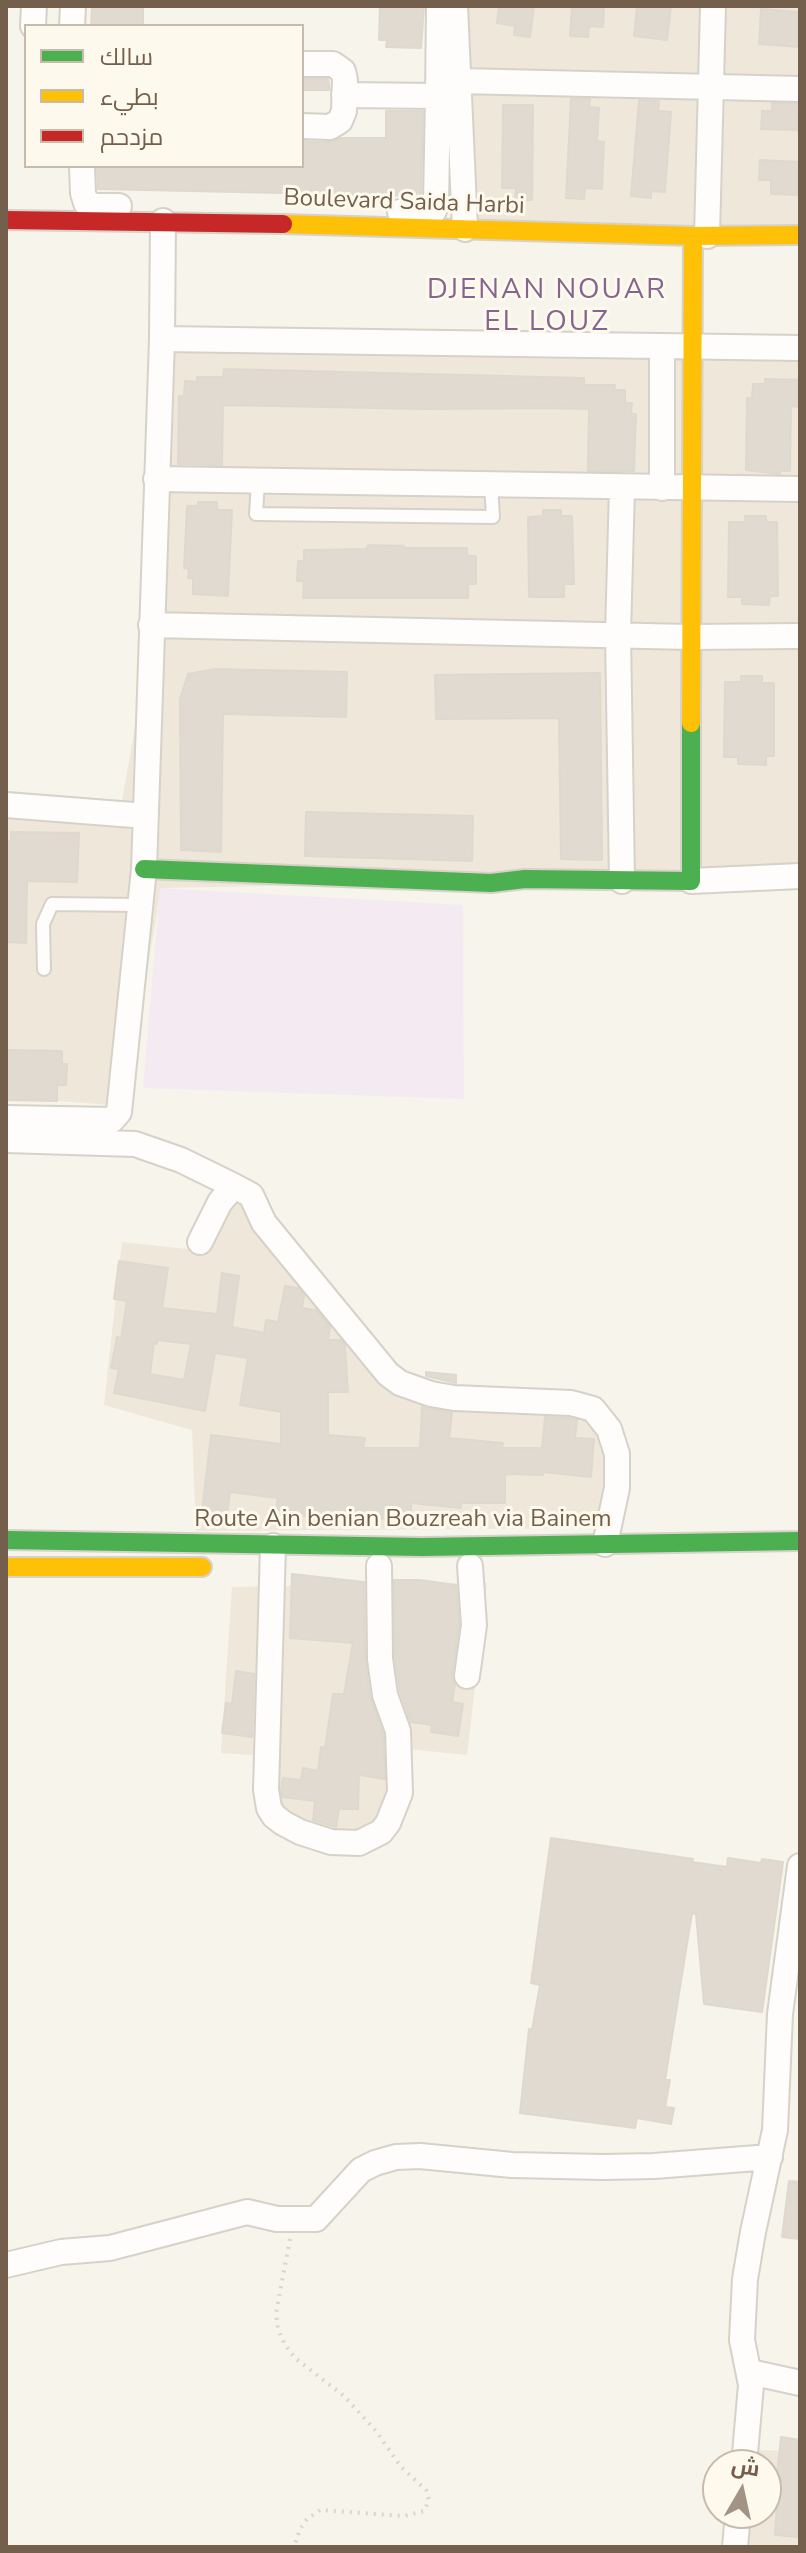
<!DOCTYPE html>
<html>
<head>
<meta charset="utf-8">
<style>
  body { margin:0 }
  #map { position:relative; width:806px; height:2553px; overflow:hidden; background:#f6f4eb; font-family:"Nunito Sans",Cairo,sans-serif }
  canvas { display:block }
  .frame { position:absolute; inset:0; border:8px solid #745f4c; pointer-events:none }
  .legend { position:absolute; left:24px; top:24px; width:280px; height:144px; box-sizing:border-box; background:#fef9ed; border:2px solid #c7bbad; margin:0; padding:10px 14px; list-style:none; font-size:24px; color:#745f4c }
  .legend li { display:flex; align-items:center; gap:16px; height:40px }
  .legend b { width:40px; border:2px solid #c7bbad }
  .north { position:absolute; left:702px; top:2449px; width:80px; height:80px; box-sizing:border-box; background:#fef9ed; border:2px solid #c7bbad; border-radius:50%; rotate:9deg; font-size:22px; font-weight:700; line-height:32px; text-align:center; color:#745f4c }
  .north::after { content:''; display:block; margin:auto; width:28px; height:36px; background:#a29384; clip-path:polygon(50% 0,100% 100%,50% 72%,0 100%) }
</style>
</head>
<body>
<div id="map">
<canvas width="806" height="2553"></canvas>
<div class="frame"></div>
<ul class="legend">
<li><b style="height:10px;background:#4caf50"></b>سالك</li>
<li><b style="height:10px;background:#ffc107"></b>بطيء</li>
<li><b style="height:10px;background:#c62828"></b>مزدحم</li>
</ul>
<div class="north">ش</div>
</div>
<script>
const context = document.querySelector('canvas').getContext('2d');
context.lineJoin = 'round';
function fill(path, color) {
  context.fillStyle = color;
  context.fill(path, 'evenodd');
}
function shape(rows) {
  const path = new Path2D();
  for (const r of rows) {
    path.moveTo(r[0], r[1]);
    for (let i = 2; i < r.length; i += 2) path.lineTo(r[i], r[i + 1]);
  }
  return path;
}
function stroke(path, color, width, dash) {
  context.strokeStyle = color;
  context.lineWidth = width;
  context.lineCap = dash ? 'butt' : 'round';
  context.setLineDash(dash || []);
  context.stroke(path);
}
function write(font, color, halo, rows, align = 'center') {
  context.font = font + ' "Nunito Sans",sans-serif';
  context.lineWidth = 6;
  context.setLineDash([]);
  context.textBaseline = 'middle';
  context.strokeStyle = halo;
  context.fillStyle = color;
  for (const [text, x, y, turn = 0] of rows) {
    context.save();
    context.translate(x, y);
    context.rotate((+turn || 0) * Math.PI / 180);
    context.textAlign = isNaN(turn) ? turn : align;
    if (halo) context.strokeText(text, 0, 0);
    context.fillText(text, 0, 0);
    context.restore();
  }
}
fill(shape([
  [453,6,800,6,800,232,462,225],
  [164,333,800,342,800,876,161,888,125,1106,6,1097,6,803,122,801,154,619],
  [234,1186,400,1383,571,1403,609,1429,609,1528,196,1531,192,1430,104,1405,122,1242,205,1251],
  [487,1583,467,1755,399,1748,400,1793,371,1839,283,1823,267,1756,221,1753,232,1587],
  [745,2450,800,2451,800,2547,735,2547,738,2513,766,2513,766,2465,744,2465]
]), '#efe7d9');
fill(shape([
  [160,888,463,905,464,1099,143,1088]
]), '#f4ebf2');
const building = shape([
  [92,6,143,6,143,26,91,26,92,6],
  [380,6,424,6,421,48,386,47,387,40,379,40,380,6],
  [499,6,534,6,530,37,514,35,515,26,497,23,499,6],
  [572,6,604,6,603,27,589,26,588,37,570,36,572,6],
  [637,6,671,6,667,40,634,36,637,6],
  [761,9,800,12,800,47,759,44,761,9],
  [302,79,328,79,330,90,302,90,302,79],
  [571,99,590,99,589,107,599,108,597,141,604,142,602,189,585,188,584,199,566,198,571,99],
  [639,100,659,101,658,111,671,112,665,192,651,191,651,198,631,196,639,100],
  [772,103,800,104,800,130,761,129,762,111,772,111,772,103],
  [503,105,533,105,532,200,515,200,516,188,502,188,503,105],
  [386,111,423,111,421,196,98,189,97,166,302,166,302,141,329,142,342,138,386,138,386,111],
  [760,160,800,162,800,195,771,194,771,180,759,180,760,160],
  [224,369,584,378,584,385,615,385,614,390,625,390,625,403,632,403,631,414,636,414,634,471,588,471,589,409,548,408,426,409,223,405,222,465,178,464,179,396,184,396,185,381,197,382,197,377,223,377,224,369],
  [765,379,800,380,800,407,791,406,790,471,780,471,780,474,746,470,747,398,752,398,753,384,765,384,765,379],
  [198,502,217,502,217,510,232,510,228,596,193,594,193,578,188,578,189,569,184,568,187,506,198,506,198,502],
  [543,510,561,510,561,516,572,516,574,584,564,584,564,597,529,597,528,517,543,516,543,510],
  [745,516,766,516,766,522,777,522,778,596,770,596,769,605,742,604,742,597,728,597,729,522,745,522,745,516],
  [368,545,404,546,404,548,467,548,467,556,476,556,476,584,468,584,468,598,303,598,304,581,297,581,298,561,304,561,304,550,367,549,368,545],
  [215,669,347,672,346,717,223,714,221,852,181,850,180,699,188,674,215,669],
  [600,673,602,860,561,859,559,718,436,719,435,675,600,673],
  [741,676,762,676,762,683,774,683,774,756,766,756,766,765,738,764,738,757,724,757,725,682,741,682,741,676],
  [306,812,473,816,472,861,305,856,306,812],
  [11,832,79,833,77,882,27,881,26,943,6,942,6,841,11,842,11,832],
  [6,1050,62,1051,62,1064,67,1064,66,1085,57,1085,57,1101,6,1100,6,1050],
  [119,1261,168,1268,162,1308,217,1314,222,1273,239,1276,232,1327,264,1333,266,1320,278,1322,285,1286,298,1288,304,1295,302,1308,316,1310,330,1327,328,1340,341,1340,345,1345,348,1392,328,1392,328,1435,365,1438,363,1448,420,1448,422,1407,452,1413,449,1438,503,1443,502,1448,542,1448,545,1417,569,1418,577,1420,575,1438,594,1439,591,1477,543,1472,543,1475,505,1474,505,1503,461,1503,461,1508,411,1503,411,1518,362,1519,362,1522,304,1516,305,1514,276,1509,278,1498,230,1492,226,1522,201,1519,211,1435,281,1444,281,1412,240,1405,248,1358,215,1353,205,1411,114,1393,119,1369,111,1368,117,1337,121,1338,127,1301,114,1299,119,1261],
  [157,1340,191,1344,184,1380,150,1374,154,1343,157,1344,157,1340],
  [426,1372,456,1375,456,1383,426,1376,426,1372],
  [292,1574,364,1582,365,1661,370,1697,383,1734,385,1779,359,1775,358,1809,339,1809,336,1827,313,1820,315,1801,282,1797,281,1791,283,1778,301,1780,303,1768,318,1771,321,1747,325,1748,333,1694,344,1694,353,1643,290,1638,292,1574],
  [394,1580,420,1580,456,1585,459,1624,452,1674,455,1684,452,1702,463,1704,458,1736,431,1732,432,1725,411,1722,400,1691,395,1658,394,1580],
  [236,1671,254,1674,252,1737,222,1733,226,1703,232,1704,236,1671],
  [551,1838,693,1859,692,1862,727,1867,728,1858,761,1863,762,1859,783,1862,762,2012,704,2004,696,1914,692,1913,665,2080,670,2080,665,2107,674,2108,671,2124,637,2118,635,2128,520,2113,529,2029,532,2030,540,1985,531,1983,551,1838],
  [789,2181,800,2182,800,2239,782,2237,789,2181],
  [781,2437,800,2440,798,2537,775,2535,778,2491,766,2489,768,2472,777,2474,781,2437]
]);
fill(building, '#e1dad0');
stroke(building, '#dfd8ce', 2);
const lane = shape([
  [258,481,256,514,493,517,491,485],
  [44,969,43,924,52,904,140,905]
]);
const street = shape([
  [455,6,465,229],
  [33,26,34,6],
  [72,26,73,6],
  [302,64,333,64,343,71,345,80,344,111,340,121,330,127,302,126],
  [460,81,800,89],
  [344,95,438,96,439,6],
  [82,166,83,193,86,203,96,206,119,206],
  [400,212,434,211,436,204,438,96],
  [707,236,713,6],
  [162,339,800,348],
  [156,479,800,489],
  [622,487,618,634,622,881],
  [662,488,662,346],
  [151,625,691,637,800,636],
  [6,805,146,816],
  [691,881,800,876],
  [6,1118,112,1120,119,1112,144,869,162,339,163,221],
  [6,1140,135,1144,181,1160,234,1186],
  [200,1242,220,1202,234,1186,251,1195,264,1223,388,1374,400,1383,431,1394,454,1398,571,1403,593,1409,609,1429,617,1454,617,1488,605,1544],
  [273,1546,266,1790,269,1808,274,1816,283,1823,300,1832,331,1842,359,1843,381,1832,388,1823,400,1793,398,1731,385,1695,380,1659,379,1566],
  [467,1676,474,1625,470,1566],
  [6,2265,61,2252,110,2248,247,2212,277,2219,316,2219,361,2170,375,2163,396,2157,420,2156,512,2165,603,2167,654,2166,770,2157],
  [750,2372,800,2383],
  [744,2465,751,2385,742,2340,745,2279,753,2232,775,2130,780,2014,800,1866],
  [735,2547,738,2513]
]);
const fast = shape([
  [144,869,491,883,525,879,691,881,691,723],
  [6,1540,422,1547,800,1541]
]);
const slow = shape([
  [283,224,693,236,800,235],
  [691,723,693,236],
  [6,1567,202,1567]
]);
const jam = shape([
  [6,220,283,224]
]);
stroke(lane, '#d6d1c9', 16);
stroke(street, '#d6d1c9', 28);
stroke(fast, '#d6d1c9', 22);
stroke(slow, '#d6d1c9', 22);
stroke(jam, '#d6d1c9', 22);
stroke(shape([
  [290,2239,276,2313,278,2329,285,2345,295,2358,344,2396,376,2431,401,2467,426,2490,429,2500,424,2511,404,2516,320,2510,307,2519,300,2529,294,2547]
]), '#dad4ce', 4, [2, 6]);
stroke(lane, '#fefdfc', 12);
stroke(street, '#fefdfc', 24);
stroke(fast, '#4caf50', 18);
stroke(slow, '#ffc107', 18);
stroke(jam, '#c62828', 18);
write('24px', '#745f4c', '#fef9ed', [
  ["Boulevard Saida Harbi",404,203,2],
  ["Route Ain benian Bouzreah via Bainem",403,1520]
]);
context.letterSpacing = '2px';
write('28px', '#866490', '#fef9ed', [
  ["DJENAN NOUAR",547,291],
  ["EL LOUZ",547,323]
]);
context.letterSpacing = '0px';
</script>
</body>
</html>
